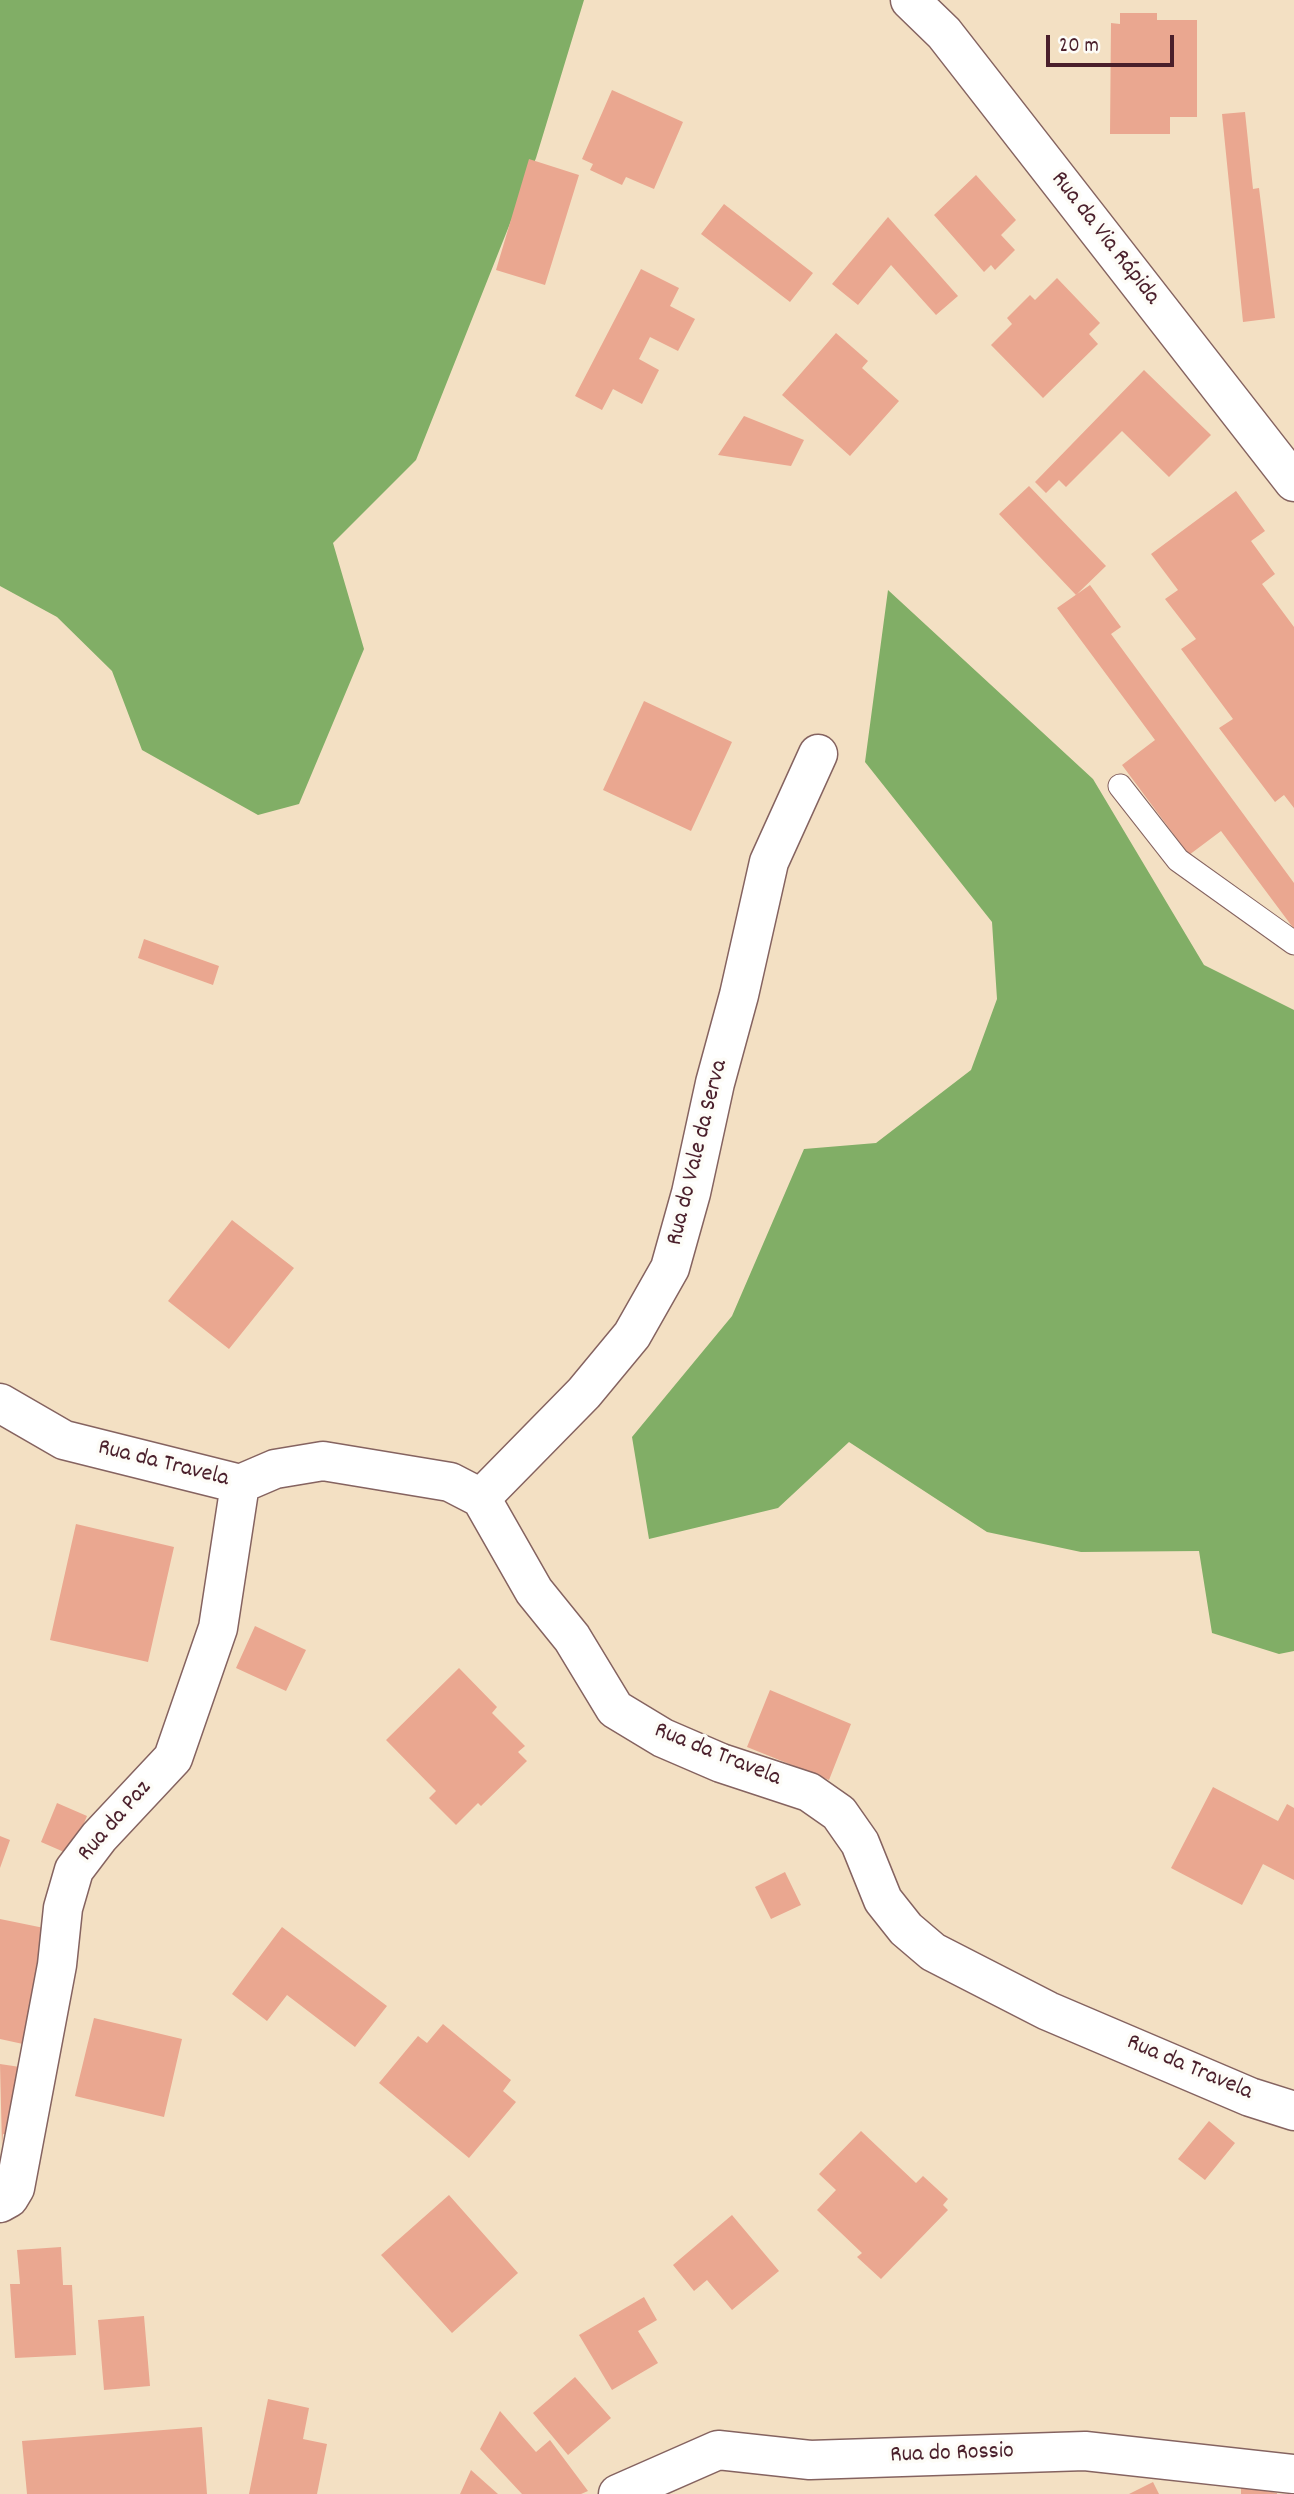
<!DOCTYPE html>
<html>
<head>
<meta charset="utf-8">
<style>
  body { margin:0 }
  #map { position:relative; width:1294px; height:2494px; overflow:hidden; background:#f3e0c3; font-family:Dekko,sans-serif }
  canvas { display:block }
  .scale { position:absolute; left:1046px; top:35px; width:128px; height:32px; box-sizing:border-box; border:4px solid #4a1f2b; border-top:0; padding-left:9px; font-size:21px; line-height:24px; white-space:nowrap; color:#4a1f2b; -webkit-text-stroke:5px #fdfcf7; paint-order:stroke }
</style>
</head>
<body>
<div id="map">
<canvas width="1294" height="2494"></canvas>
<div class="scale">20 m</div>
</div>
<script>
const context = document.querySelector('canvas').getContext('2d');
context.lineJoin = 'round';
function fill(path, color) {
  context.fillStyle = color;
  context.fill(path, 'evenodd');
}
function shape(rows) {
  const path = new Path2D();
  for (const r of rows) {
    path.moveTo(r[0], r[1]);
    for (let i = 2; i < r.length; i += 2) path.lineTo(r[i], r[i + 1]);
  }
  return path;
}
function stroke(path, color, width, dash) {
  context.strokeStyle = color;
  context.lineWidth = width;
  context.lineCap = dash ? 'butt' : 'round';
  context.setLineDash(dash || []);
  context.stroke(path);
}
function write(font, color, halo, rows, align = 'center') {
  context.font = font + ' Dekko,sans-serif';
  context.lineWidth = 7;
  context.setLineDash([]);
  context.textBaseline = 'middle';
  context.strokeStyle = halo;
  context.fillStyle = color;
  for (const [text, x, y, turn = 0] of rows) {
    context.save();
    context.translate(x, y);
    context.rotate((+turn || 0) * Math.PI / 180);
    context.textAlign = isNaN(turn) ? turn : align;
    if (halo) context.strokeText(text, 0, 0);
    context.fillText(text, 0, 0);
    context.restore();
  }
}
fill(shape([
  [0,0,584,0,536,158,416,460,333,543,364,649,299,804,258,815,142,750,112,671,57,617,0,586],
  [888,590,1093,779,1204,965,1294,1010,1294,1651,1279,1654,1212,1633,1199,1551,1081,1552,987,1532,849,1442,778,1508,649,1539,632,1437,732,1316,804,1149,876,1143,971,1070,997,999,992,922,865,762]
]), '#81ae66');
fill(shape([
  [1120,13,1157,13,1157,20,1197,20,1197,117,1170,117,1170,134,1110,134,1111,23,1120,24],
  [612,90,683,122,654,189,626,177,622,185,590,170,593,164,582,159],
  [1245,112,1253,189,1259,188,1275,318,1243,322,1222,114],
  [529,159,579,175,545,285,496,270],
  [976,175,1016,220,1001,235,1015,250,995,270,991,265,984,272,934,215],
  [724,204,813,273,790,302,701,234],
  [888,217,958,296,936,315,891,265,858,305,832,284],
  [641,269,679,288,670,306,695,319,678,351,650,337,639,359,659,370,642,404,613,389,602,410,575,396],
  [1057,278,1100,323,1089,334,1098,344,1043,398,991,345,1012,324,1007,318,1030,295,1035,300],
  [836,333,868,361,862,368,899,401,850,456,782,395],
  [1144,370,1211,435,1169,477,1122,431,1066,487,1059,480,1046,493,1035,482],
  [744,416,804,440,791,466,718,455],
  [1029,486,1106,566,1076,595,999,514],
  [1236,491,1265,531,1251,541,1275,574,1262,584,1294,627,1294,808,1284,795,1275,802,1219,728,1233,719,1181,649,1196,639,1165,599,1178,590,1151,554],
  [1090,585,1121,627,1111,634,1294,883,1294,929,1221,831,1189,855,1122,765,1155,740,1057,608],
  [644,701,732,742,691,831,603,790],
  [144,939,219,966,213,985,138,958],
  [232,1220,294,1268,229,1349,168,1301],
  [76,1524,174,1547,148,1662,50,1640],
  [255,1626,306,1650,286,1691,236,1668],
  [459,1668,497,1707,492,1713,525,1746,518,1752,527,1761,481,1806,478,1803,456,1825,429,1798,436,1791,386,1740],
  [770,1690,851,1724,829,1780,747,1747],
  [1213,1787,1278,1821,1287,1804,1294,1808,1294,1880,1263,1864,1242,1905,1171,1868],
  [57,1803,87,1816,71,1855,41,1842],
  [0,1836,10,1840,0,1868],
  [785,1872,801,1905,771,1919,755,1887],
  [0,1919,44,1928,23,2044,0,2039],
  [282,1927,387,2006,355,2047,287,1995,267,2021,232,1994],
  [94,2018,182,2039,164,2117,75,2096],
  [443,2024,511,2080,503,2091,516,2102,469,2158,379,2083,418,2036,427,2043],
  [0,2064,20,2067,13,2135,3,2134,2,2147],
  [1209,2121,1235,2143,1205,2180,1178,2159],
  [861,2131,916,2183,923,2176,948,2199,943,2205,948,2210,881,2279,857,2257,862,2253,817,2210,836,2190,819,2174],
  [449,2195,518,2273,452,2333,381,2255],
  [732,2215,779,2271,732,2310,707,2280,694,2291,673,2265],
  [61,2247,63,2285,72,2285,76,2355,15,2358,10,2284,20,2284,17,2250],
  [644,2297,657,2320,638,2331,658,2363,612,2390,579,2335],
  [144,2316,150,2386,104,2390,98,2320],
  [575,2377,611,2418,568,2455,533,2413],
  [268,2399,309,2408,303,2439,327,2444,317,2494,249,2494],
  [500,2411,536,2452,550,2440,588,2491,581,2494,522,2494,480,2449],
  [202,2427,207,2494,27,2494,22,2441],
  [471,2470,498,2494,460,2494],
  [1153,2482,1159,2494,1129,2494],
  [1241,2486,1277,2493,1277,2494,1241,2494]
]), '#eaa790');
const lane = shape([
  [1120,786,1178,860,1294,943]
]);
const street = shape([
  [910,0,944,33,1294,482],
  [0,1403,64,1440,240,1484,275,1469,323,1461,450,1482,481,1498,534,1591,572,1638,615,1709,663,1738,721,1763,809,1792,839,1813,860,1843,883,1900,906,1929,933,1952,1048,2011,1250,2097,1294,2111],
  [481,1498,584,1393,632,1335,670,1268,691,1193,715,1083,739,995,769,862,818,754],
  [0,2203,9,2198,15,2188,57,1965,63,1908,74,1870,99,1837,173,1758,218,1628,240,1484],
  [618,2494,718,2450,810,2460,1085,2451,1294,2474]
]);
stroke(lane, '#856360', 25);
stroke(street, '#856360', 41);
stroke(lane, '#fff', 23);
stroke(street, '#fff', 38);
write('24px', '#4a1f2b', '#fdfcf7', [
  ["Rua da Via Rápida",1104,239,52],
  ["Rua do Vale da Serva",699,1153,-76],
  ["Rua da Travela",163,1465,14],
  ["Rua da Travela",717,1756,22],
  ["Rua da Paz",116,1822,-49],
  ["Rua da Travela",1189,2069,23],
  ["Rua do Rossio",952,2455,-2]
]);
</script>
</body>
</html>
